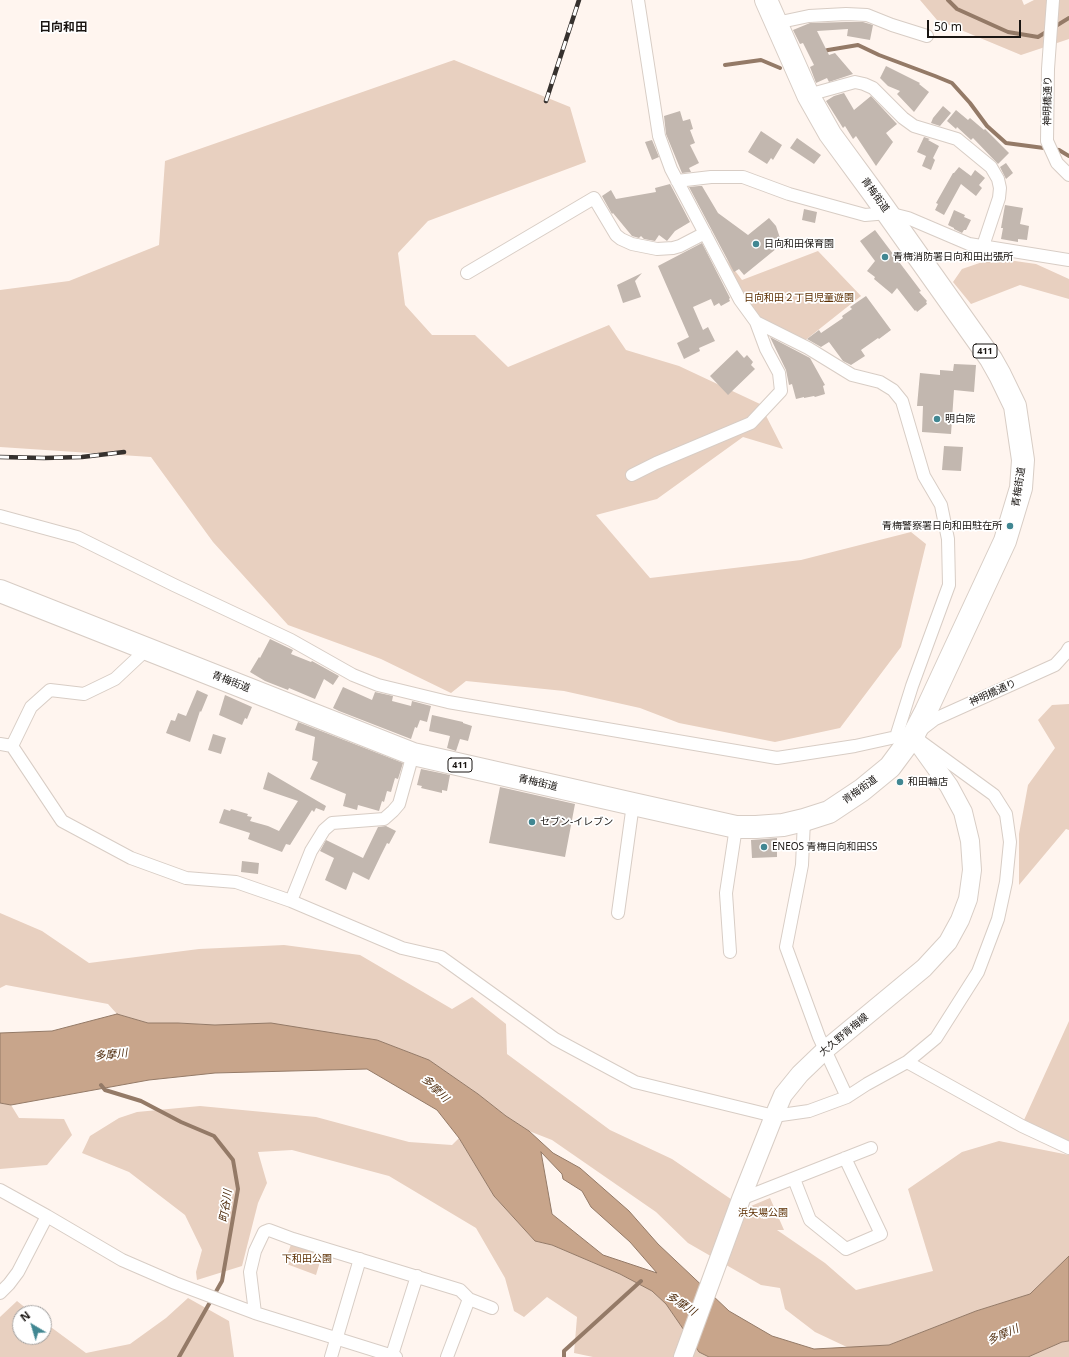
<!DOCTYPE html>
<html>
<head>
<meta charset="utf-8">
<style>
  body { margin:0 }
  #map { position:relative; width:1069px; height:1357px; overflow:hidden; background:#fff5ef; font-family:"Noto Sans",sans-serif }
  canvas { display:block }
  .north { position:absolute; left:12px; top:1305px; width:40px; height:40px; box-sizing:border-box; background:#fff; border:1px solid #a3a1a0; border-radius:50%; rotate:322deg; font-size:11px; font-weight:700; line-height:16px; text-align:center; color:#191512 }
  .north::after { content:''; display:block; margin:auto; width:14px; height:18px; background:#418792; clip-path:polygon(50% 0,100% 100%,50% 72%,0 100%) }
  .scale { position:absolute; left:927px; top:20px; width:94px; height:18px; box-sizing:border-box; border:2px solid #191512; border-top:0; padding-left:5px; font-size:12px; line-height:14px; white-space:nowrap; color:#191512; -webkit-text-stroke:3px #fff; paint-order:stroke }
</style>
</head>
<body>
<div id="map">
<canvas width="1069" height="1357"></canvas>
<div class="north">N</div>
<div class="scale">50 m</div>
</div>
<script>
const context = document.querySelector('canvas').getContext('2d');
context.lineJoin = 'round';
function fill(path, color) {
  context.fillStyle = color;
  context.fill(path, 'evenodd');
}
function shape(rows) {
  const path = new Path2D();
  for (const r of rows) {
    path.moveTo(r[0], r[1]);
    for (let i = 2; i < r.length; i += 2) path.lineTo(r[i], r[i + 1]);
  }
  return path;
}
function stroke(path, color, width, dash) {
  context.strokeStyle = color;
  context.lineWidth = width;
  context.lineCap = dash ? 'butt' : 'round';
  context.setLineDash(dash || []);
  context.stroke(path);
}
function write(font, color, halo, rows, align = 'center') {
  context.font = font + ' "Noto Sans","Noto Sans JP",sans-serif';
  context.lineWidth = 3.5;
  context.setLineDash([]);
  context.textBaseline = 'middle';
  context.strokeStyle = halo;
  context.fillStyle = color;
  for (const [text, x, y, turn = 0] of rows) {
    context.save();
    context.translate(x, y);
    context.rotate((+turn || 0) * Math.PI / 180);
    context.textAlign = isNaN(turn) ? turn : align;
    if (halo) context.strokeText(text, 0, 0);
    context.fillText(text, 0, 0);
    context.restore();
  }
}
fill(shape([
  [920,0,1022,0,1024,5,1034,0,1069,0,1069,39,1021,55,937,20],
  [454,60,570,107,586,162,428,221,398,253,405,305,432,335,475,335,508,367,609,325,626,350,679,366,760,404,783,449,743,437,657,499,596,515,650,578,801,560,911,532,926,544,901,647,840,728,775,742,679,723,640,708,564,691,466,681,451,693,381,659,288,625,213,542,151,457,0,447,0,290,69,281,159,245,165,161],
  [818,251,861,296,803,342,756,317,722,258,724,256,742,280],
  [994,258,1036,264,1069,279,1069,299,1020,285,971,304,953,282,962,269],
  [1069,704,1069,830,1066,829,1019,885,1019,834,1028,785,1055,748,1038,720,1052,705],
  [0,913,42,931,89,963,199,949,284,945,360,955,452,1009,472,997,506,1024,507,1054,610,1130,672,1159,747,1210,751,1206,770,1198,784,1230,777,1230,825,1263,856,1290,933,1271,908,1189,962,1152,999,1141,1069,1155,1069,1256,1030,1294,976,1311,889,1345,849,1348,815,1332,785,1309,780,1288,761,1285,688,1243,656,1212,552,1140,529,1131,506,1116,478,1094,429,1060,377,1040,215,1025,178,1023,148,1023,117,1014,108,1004,6,985,0,988],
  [1069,1021,1069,1144,1024,1120],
  [0,1103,11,1105,19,1118,64,1119,72,1135,47,1165,0,1169],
  [200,1106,316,1117,409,1142,452,1145,459,1138,494,1196,535,1241,552,1245,620,1274,652,1291,666,1304,699,1352,709,1357,593,1357,574,1353,577,1317,547,1297,524,1317,514,1311,505,1278,476,1228,389,1176,292,1150,258,1152,267,1183,258,1203,242,1266,197,1280,196,1272,202,1250,185,1215,129,1172,82,1153,90,1136,119,1118,137,1112],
  [292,1242,323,1252,316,1275,284,1263],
  [188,1298,229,1321,234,1357,0,1357,0,1317,17,1301,32,1313,20,1313,20,1337,44,1337,44,1322,86,1353,130,1344,166,1318],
  [1069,1341,1069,1357,1028,1357,1062,1342]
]), '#e8d0c0');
const water = shape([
  [117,1014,148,1023,178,1023,215,1025,271,1023,377,1040,429,1060,478,1094,506,1116,529,1131,553,1153,580,1168,629,1211,658,1244,729,1311,772,1336,814,1349,889,1345,976,1311,1030,1294,1069,1256,1069,1341,1062,1342,1028,1357,709,1357,699,1352,666,1304,652,1291,620,1274,552,1245,535,1241,494,1196,459,1138,437,1110,367,1069,215,1073,149,1080,11,1105,0,1103,0,1033,52,1031,117,1014],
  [541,1152,562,1174,563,1179,582,1191,591,1207,630,1242,657,1273,603,1255,552,1214,541,1152]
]);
fill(water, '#c8a58b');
stroke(water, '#947a67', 1);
stroke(shape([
  [948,0,957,9,1008,32,1038,37,1069,18],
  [822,52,828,50,858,45,879,55,935,76,952,83,970,103,987,126,1006,143,1059,150,1069,156],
  [725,65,761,60,780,68],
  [101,1085,105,1090,141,1101,181,1122,214,1136,233,1160,238,1189,222,1281,179,1357],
  [564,1357,564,1351,641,1281]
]), '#947a67', 4);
fill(shape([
  [846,22,863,22,873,25,870,40,847,36,848,29,817,31,829,55,835,53,853,74,829,82,827,78,816,83,810,67,814,65,803,43,800,44,793,30,810,23],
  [886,66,920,83,919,84,929,92,914,112,897,94,900,91,888,86,880,78],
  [844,93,854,110,871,96,897,124,886,133,893,142,876,166,856,136,853,139,845,126,843,128,826,101,834,96],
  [943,106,951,113,940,126,931,123,933,118],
  [956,110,968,120,970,118,984,130,985,129,1009,153,998,164,973,138,971,140,957,127,956,129,947,121],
  [680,111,683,121,690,119,693,129,690,130,695,143,690,145,699,163,689,168,691,172,682,173,666,134,664,116],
  [761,131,782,145,773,160,771,158,767,164,748,152],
  [924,137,930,139,928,140,939,146,933,158,935,160,931,170,922,166,926,156,917,152],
  [797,138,821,155,814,164,790,148],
  [652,140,659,157,652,160,645,142],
  [1006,163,1013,173,1006,179,1000,167],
  [959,167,971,176,975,170,985,178,979,185,982,188,976,196,961,184,944,215,935,210,938,204,936,203,953,173,954,173],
  [670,184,690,222,675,231,667,241,659,235,655,241,644,239,641,236,639,238,632,236,613,213,612,214,602,196,611,190,616,199,656,192,655,188],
  [699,186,702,186,718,213,748,235,769,218,776,226,782,244,744,275,739,269,734,272,689,187],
  [1005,205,1023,208,1020,224,1029,226,1027,240,1018,239,1018,242,1001,239,1003,228,1001,228],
  [804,209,817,212,815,223,802,220],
  [954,210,965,215,964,217,971,220,966,230,964,230,962,233,954,229,954,228,948,225],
  [875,230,921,291,919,292,927,301,926,302,927,304,917,312,916,310,915,311,897,288,892,294,874,279,875,277,867,271,875,261,860,241],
  [702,243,730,298,729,299,730,301,721,306,719,303,714,306,711,299,693,307,703,330,708,327,715,341,699,348,700,351,684,359,677,343,689,337,658,266],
  [642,273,635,281,641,297,623,303,617,285],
  [866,296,891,330,879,339,878,338,861,350,865,356,851,365,843,361,829,342,821,347,807,339,819,330,821,333,843,318,842,316,852,309,850,307],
  [770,337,810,358,825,385,823,386,825,394,815,397,814,396,804,398,804,397,796,399,792,384,789,385,786,370],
  [737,350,744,358,747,355,753,362,751,365,755,369,728,395,710,376],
  [954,364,976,365,974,392,954,390,951,434,922,432,923,406,917,406,920,373,940,375,940,370,953,371],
  [944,446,963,447,961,471,942,470],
  [270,639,293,650,291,654,311,662,312,661,339,676,333,685,324,679,315,699,289,688,288,690,265,681,250,672,259,657,260,658],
  [343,687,372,700,375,692,393,696,392,701,411,706,412,701,431,706,427,722,420,720,417,728,415,727,411,739,339,711,333,708],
  [197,690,208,695,201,712,200,711,190,742,166,733,171,720,175,721,178,713,186,716],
  [225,695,252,707,247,719,245,718,242,725,219,715],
  [432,715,463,722,463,723,472,726,468,741,460,739,456,751,447,748,450,736,429,731],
  [298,722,403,763,398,779,395,778,391,792,387,791,384,802,382,801,379,811,358,805,357,810,343,806,346,794,310,779,318,762,312,760,315,737,295,730],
  [213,734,226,738,221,754,208,750],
  [421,769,450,775,447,791,442,790,442,793,421,788,422,786,417,785],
  [268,772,326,806,324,811,316,808,314,812,312,810,290,845,286,844,282,852,248,839,250,833,219,823,224,809,230,811,231,809,248,814,247,816,252,817,250,821,268,826,279,831,298,801,263,789],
  [500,787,575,804,565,857,489,843],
  [386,826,396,831,389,844,387,843,381,855,369,880,353,872,346,890,325,880,334,858,320,851,326,840,363,858,378,827],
  [777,838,777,857,752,858,751,840],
  [242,861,259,863,258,874,241,872]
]), '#c2b7af');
const street = shape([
  [638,0,659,136,671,169,740,300,756,322,808,348,852,375,880,382,893,390,902,401,924,476,941,505,948,539,949,585,912,686,896,737],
  [1053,0,1048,69,1047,141,1057,163,1069,175],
  [776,23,809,16,846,14,867,15,892,25,927,36],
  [808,95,855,82,864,84,873,88,903,118,914,126,957,139,991,167,998,179,1000,188,999,198,983,246],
  [677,181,711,177,743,177,789,194,865,215,888,213,908,218,969,244,1069,260],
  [467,273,594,198,616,235,621,239,632,244,657,249,673,248,680,246,705,233],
  [632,475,656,463,751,423,781,391,779,373,766,349,756,322],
  [0,516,77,537,174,585,291,640,353,675,378,685,448,702,777,758,855,746,896,737,913,736,994,795,1006,814,1010,842,1006,882,998,919,978,972,936,1038,907,1062,867,1084,847,1097,809,1111,774,1116,635,1082,555,1039,441,957,402,948,291,901,236,882,186,878,131,858,62,821,12,746,31,707,50,690,84,694,115,679,147,649],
  [922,729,935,719,1055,665,1066,653,1069,648],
  [0,744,12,746],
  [804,820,802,865,786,947,819,1037,847,1097],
  [291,901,311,851,324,830,332,823,384,819,393,811,399,804,413,754],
  [618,913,633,804],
  [730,952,726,893,736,827],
  [907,1062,1022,1126,1069,1148],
  [794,1179,810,1220,846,1249,881,1234,845,1158],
  [0,1190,47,1216,122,1260,175,1283,255,1313,396,1357],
  [741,1199,871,1148],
  [0,1293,9,1284,18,1272,47,1216],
  [255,1313,250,1272,255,1251,264,1232,269,1230,293,1239,460,1290,469,1299,492,1308],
  [392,1355,417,1276],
  [331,1357,360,1259],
  [447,1357,469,1299]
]);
const secondary = shape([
  [683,1357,741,1199,774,1116,783,1095,800,1074,825,1050,924,968,948,942,960,920,968,899,972,870,970,841,963,812,949,786,913,736]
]);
const highway = shape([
  [0,591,413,754,633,804,736,827,756,827,783,825,804,820,829,812,862,790,890,767,913,736,926,711,1005,541,1021,488,1023,460,1015,406,1000,375,991,359,874,194,830,134,808,95,766,0]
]);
stroke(street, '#d8cdc5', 14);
stroke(secondary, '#d8cdc5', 20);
stroke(highway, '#d8cdc5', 24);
stroke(street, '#fff', 12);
stroke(secondary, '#fff', 18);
stroke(highway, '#fff', 22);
const rail = shape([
  [546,101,579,0],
  [0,457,44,458,82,457,124,452]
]);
stroke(rail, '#36312e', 4.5);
stroke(rail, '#fff', 3, [9]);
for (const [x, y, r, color] of [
  [756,244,4,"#418792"],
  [885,257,4,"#418792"],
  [937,419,4,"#418792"],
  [1010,526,4,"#418792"],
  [900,782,4,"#418792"],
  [532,822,4,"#418792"],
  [764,847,4,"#418792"]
]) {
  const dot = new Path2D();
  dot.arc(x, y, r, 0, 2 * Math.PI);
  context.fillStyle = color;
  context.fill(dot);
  stroke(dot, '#fff', 1.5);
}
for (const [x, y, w] of [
  [985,351,24],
  [460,765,24]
]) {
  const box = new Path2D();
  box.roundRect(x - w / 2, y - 7, w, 14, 3);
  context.fillStyle = '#fff';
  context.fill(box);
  stroke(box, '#191512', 1);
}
write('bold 9px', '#191512', null, [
  ["411",985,351],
  ["411",460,765]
]);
write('10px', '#191512', '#fff', [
  ["神明橋通り",1048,101,-89],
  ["青梅街道",875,195,54],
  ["青梅街道",1019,487,-81],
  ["青梅街道",231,682,21],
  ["神明橋通り",993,693,-24],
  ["青梅街道",538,783,13],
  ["青梅街道",860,790,-36],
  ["大久野青梅線",844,1035,-40]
]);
write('10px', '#191512', '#fff', [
  ["日向和田保育園",764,244],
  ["青梅消防署日向和田出張所",893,257],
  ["明白院",945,419],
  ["青梅警察署日向和田駐在所",1002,526,"right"],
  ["和田輪店",908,782],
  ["セブン-イレブン",540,822],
  ["ENEOS 青梅日向和田SS",772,847]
], 'left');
write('10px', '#5b2e00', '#fff', [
  ["日向和田２丁目児童遊園",799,298],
  ["浜矢場公園",763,1213],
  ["下和田公園",307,1259]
]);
write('italic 11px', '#512e0f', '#fff', [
  ["多摩川",111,1055,-6],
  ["多摩川",435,1089,44],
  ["町谷川",226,1206,-82],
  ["多摩川",681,1304,33],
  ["多摩川",1003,1335,-24]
]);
write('bold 12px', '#191512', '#fff', [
  ["日向和田",63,28]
]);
</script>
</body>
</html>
